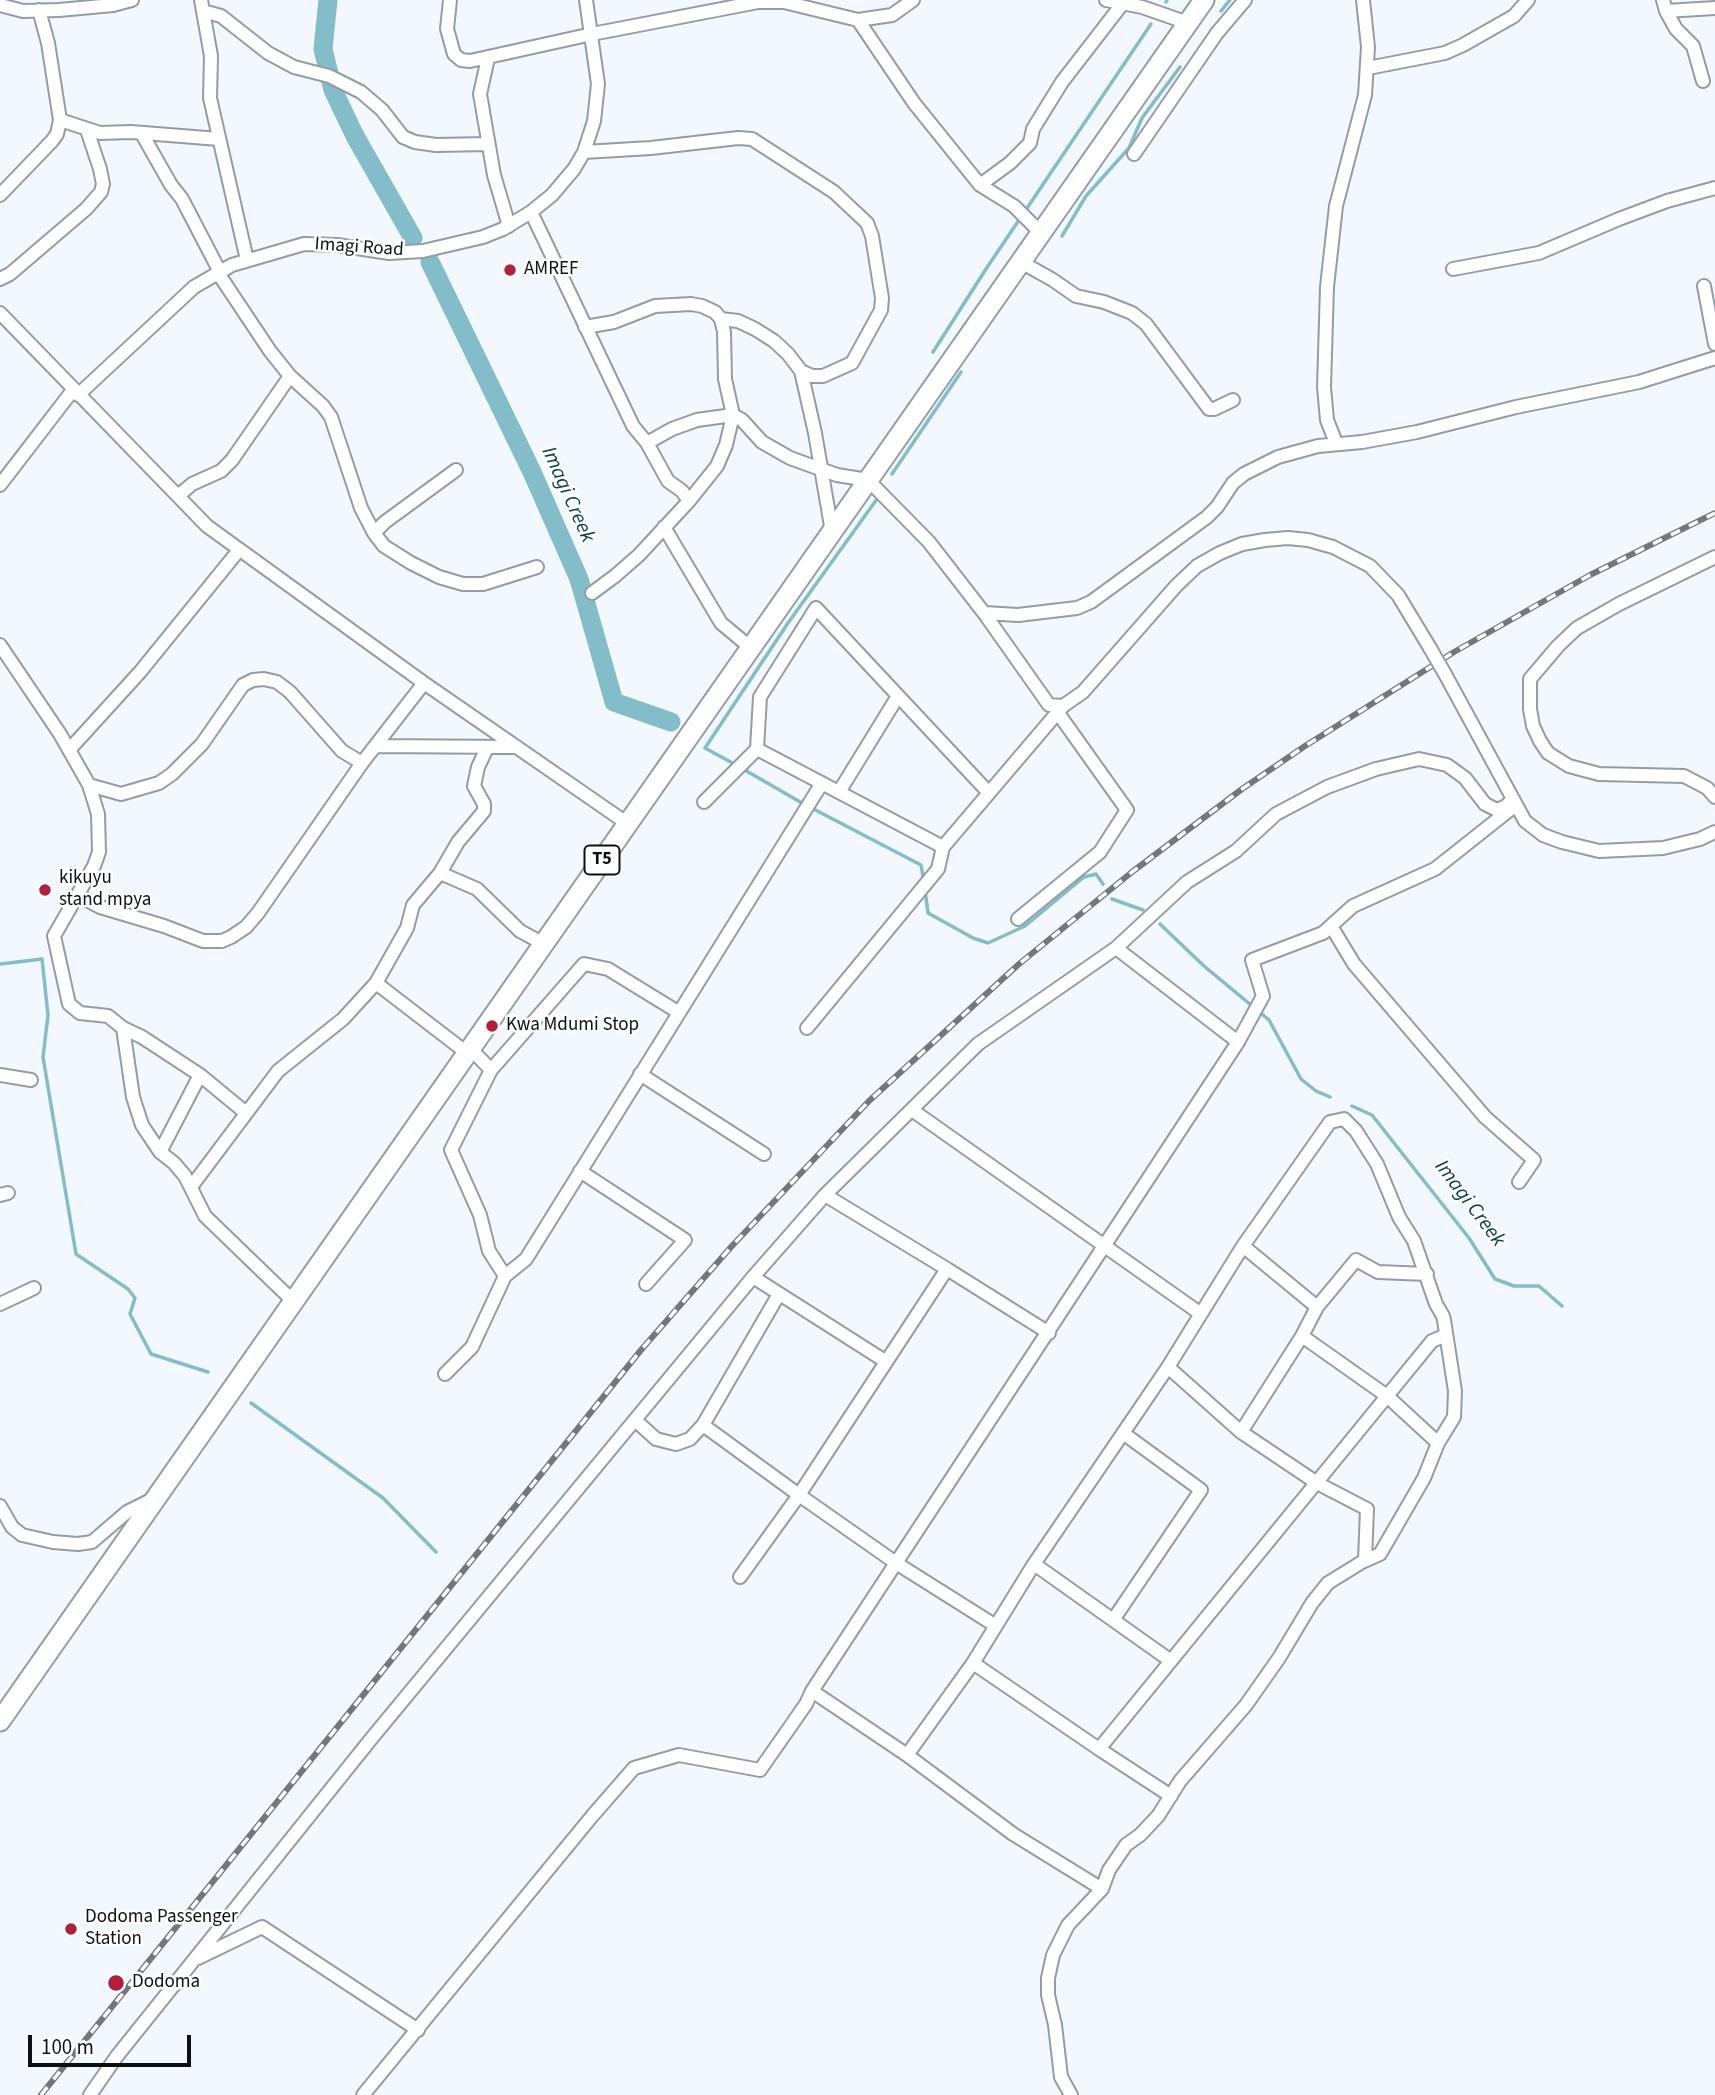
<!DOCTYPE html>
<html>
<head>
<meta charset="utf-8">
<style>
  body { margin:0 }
  #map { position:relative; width:1715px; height:2095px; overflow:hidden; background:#f3f8fe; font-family:"Source Sans 3",sans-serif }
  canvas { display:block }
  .scale { position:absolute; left:28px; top:2035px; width:163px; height:32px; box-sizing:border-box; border:4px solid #0d1013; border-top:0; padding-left:9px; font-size:21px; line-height:24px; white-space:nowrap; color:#0d1013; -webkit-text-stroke:5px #fff; paint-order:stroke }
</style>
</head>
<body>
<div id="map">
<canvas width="1715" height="2095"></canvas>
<div class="scale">100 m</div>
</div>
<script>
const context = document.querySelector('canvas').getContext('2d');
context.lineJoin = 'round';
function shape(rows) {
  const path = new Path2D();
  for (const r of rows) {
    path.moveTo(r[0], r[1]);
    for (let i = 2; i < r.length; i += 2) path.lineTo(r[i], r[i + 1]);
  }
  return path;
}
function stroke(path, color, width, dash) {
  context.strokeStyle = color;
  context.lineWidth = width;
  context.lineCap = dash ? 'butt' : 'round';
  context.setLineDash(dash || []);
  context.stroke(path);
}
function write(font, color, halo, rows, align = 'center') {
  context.font = font + ' "Source Sans 3",sans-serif';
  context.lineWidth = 5;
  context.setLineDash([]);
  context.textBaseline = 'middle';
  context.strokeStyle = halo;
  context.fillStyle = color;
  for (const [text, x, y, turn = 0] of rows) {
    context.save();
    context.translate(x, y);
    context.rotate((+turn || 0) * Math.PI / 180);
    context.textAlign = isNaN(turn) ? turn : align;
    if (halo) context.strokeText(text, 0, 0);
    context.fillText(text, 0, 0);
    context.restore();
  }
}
stroke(shape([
  [1166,2,1167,0],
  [1221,11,1230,0],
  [1062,236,1086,196,1129,148,1142,118,1180,67],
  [933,352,986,269,1151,24],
  [892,474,961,372],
  [736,765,705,748,788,623,877,499],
  [743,769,802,803,921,865,924,882],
  [925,890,928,913,973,938,988,943,1025,926,1084,877,1096,874,1103,884],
  [1112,899,1143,910],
  [1160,924,1204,966,1269,1020,1301,1079,1316,1091,1330,1097],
  [0,964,42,959,48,1015,43,1057,76,1254,128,1289,135,1298,130,1314,151,1354,208,1372],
  [1352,1106,1372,1115,1469,1238,1495,1279,1514,1286,1539,1286,1562,1306],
  [251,1403,383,1498,436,1552]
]), '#82bdc9', 3.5);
stroke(shape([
  [328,0,323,49,333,90,355,136,413,238],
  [430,262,532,472,579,579,614,702,671,722]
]), '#82bdc9', 19);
const minor = shape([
  [201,0,211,56,210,98,247,260],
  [450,0,447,29,454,54,461,60,470,61,592,34,758,2,784,2,858,20,892,15,913,0],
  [1106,0,1142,7,1188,23],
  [1663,0,1666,11,1676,29,1693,46,1703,81],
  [0,5,23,11,59,10,113,5,132,0],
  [203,11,221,16,268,53,294,67,329,76,361,92,382,110,403,137,415,142,436,145,488,144],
  [1666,11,1715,8],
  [858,20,914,103,980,185,1014,206,1041,233],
  [488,58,480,94,494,175,509,226],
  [1368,68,1445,53,1463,45,1514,16,1528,0],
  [60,120,100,133,131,132,219,139],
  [142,134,171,185,182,199,220,272],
  [584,152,651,148,738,138,752,139,834,192,867,223,872,236,882,298,881,310,852,363,823,376,812,376,801,371,788,354,774,341,755,329,738,321,721,319],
  [1134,154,1217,33,1245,0],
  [980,185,1010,163,1030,143,1033,129,1062,82,1123,3],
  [0,195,52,141,57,134,60,120,48,43,39,10],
  [531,212,633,426,647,443,668,481,682,491,689,501],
  [1021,262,1053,280,1076,296,1104,302,1132,313,1146,324,1209,409,1214,409,1233,400],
  [1453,269,1539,253,1619,219,1667,201,1715,188],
  [218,273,270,351,290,376,323,406,331,417,361,508,374,533,384,546,411,563,439,577,463,584,483,584,537,567],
  [0,279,10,274,86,209,101,192,103,184,100,169,87,130],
  [1704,286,1715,344],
  [0,313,207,526,424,683,628,824],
  [585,327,614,322,655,306,691,304,702,306,715,312,721,319,724,332,725,379,733,415,726,445,717,466,689,501,639,555,615,576,592,593],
  [801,371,815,433,832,532],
  [78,395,194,287,232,265,304,244,337,245,389,253,423,251,483,237,503,229,531,212,552,195,574,169,584,152,594,121,598,84,586,0],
  [647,443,672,429,697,420,733,415,742,420,762,442,790,458,837,475,868,480,929,542,984,613,1049,705,1063,706,1083,692,1176,586,1197,566,1220,553,1242,544,1265,540,1288,538,1308,540,1333,547,1370,566,1398,595,1430,648],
  [1336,443,1327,420,1324,387,1327,287,1336,206,1365,95,1368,47,1363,0],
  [0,485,73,390],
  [178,496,192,484,221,471,232,460,290,376],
  [664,527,721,623,751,648],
  [374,533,385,522,456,470],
  [1715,557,1619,604,1577,628,1558,646,1530,679,1530,709,1533,726,1540,741,1548,753,1569,766,1599,774,1684,776,1707,788,1715,797],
  [984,613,1018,615,1077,608,1091,602,1207,517,1217,507,1233,483,1244,474,1278,457,1318,446,1362,442,1417,432,1516,407,1639,382,1715,358],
  [0,645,60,734,89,785,98,814,99,852,94,866,54,936,69,1004,80,1013,108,1016,123,1028,142,1037,200,1075,246,1113],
  [1445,674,1525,821,1543,835,1562,842,1599,851,1663,848,1700,839,1715,832],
  [375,746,517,747],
  [757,749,943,847],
  [69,750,140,672,239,550],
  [89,785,121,794,159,783,172,774,202,744,243,685,253,680,264,679,277,682,290,692,342,751,362,763],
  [839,792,898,696],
  [704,802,757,749,760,697,816,608,989,793],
  [440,873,477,889,520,931,544,944],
  [77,895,100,907,164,926,203,941,222,941,231,937,246,927,258,913,362,763,424,683],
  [1018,919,1100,852,1127,810,1058,713],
  [1331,926,1354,964,1485,1117,1534,1160,1519,1182],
  [1116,948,1238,1042],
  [376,983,467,1053],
  [678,1012,608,969,584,964,491,1070,451,1150,480,1215,489,1251,505,1276,526,1259,822,783],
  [123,1028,133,1097,142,1125,160,1152,174,1163,185,1176,205,1216,293,1301],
  [807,1028,938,869,943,847,1063,706],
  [470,1048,491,1070],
  [640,1074,764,1154],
  [0,1075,31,1080],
  [912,1110,1201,1314],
  [160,1152,200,1075],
  [580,1171,685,1240,646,1284],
  [191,1187,278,1071,343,1019,376,983,407,928,413,905,440,873,458,842,484,811,484,804,474,786,478,767,487,748],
  [0,1195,8,1193],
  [825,1195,947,1269,799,1495,896,1563,1238,1042,1263,996,1252,960,1323,933,1353,906,1435,869,1512,808],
  [1243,1246,1317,1307,1302,1336],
  [947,1269,1049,1333],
  [753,1277,885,1361],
  [0,1304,34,1288],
  [1317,1307,1356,1260,1378,1272,1427,1274],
  [1168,1367,1241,1432,1317,1483,1367,1509,1365,1560],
  [445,1374,472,1347,505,1276],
  [635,1420,656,1439,676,1444,690,1439,703,1425],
  [1241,1432,1302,1336,1387,1396,1438,1443],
  [0,1506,12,1527,22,1535,53,1542,78,1544,92,1542,127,1512,151,1500],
  [1034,1564,1171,1661],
  [740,1577,799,1495,703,1425,779,1294],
  [1113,1620,1201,1490,1123,1433],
  [973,1663,907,1755,1013,1834,1102,1889],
  [812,1691,907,1755],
  [1099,1749,1171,1796],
  [198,1958,262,1927,418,2030],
  [90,2095,117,2056,371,1739,753,1277,825,1195,978,1044,1116,948,1187,882,1236,851,1276,814,1327,787,1376,769,1419,759,1447,765,1465,778,1485,804,1497,810,1506,806,1513,799],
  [363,2095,593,1815,634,1768,679,1755,760,1770,806,1704,812,1691,896,1563,996,1626],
  [1071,2095,1061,2077,1055,2025,1048,1995,1048,1978,1053,1955,1068,1925,1102,1889,1109,1870,1126,1845,1140,1835,1158,1816,1180,1781,1246,1705,1279,1658,1312,1603,1328,1583,1362,1562,1380,1554,1424,1478,1438,1443,1454,1417,1455,1391,1444,1320,1443,1316,1436,1304,1414,1241,1399,1217,1377,1164,1356,1131,1344,1119,1330,1122,1243,1246,1168,1367,1034,1564,973,1663,1099,1749,1432,1341,1446,1335]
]);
const highway = shape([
  [0,1721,1204,0]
]);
stroke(minor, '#949ca5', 16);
stroke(highway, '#949ca5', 23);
stroke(minor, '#fff', 12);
stroke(highway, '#fff', 19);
const rail = shape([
  [41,2095,641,1350,731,1247,869,1101,1019,964,1132,872,1242,789,1305,746,1454,652,1590,575,1715,513]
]);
stroke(rail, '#73777c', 6);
stroke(rail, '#fff', 3.5, [10]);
const minorBridge = shape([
  [1430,648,1445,674]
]);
stroke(minorBridge, '#949ca5', 16, []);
stroke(minorBridge, '#fff', 12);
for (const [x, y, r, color] of [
  [510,270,7,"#b21f3a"],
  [45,890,7,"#b21f3a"],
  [492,1026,7,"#b21f3a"],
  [71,1929,7,"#b21f3a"],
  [116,1983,9,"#b21f3a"]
]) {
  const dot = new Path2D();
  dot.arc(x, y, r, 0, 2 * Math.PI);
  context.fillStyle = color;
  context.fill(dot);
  stroke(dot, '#fff', 2.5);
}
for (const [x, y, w] of [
  [602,860,35]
]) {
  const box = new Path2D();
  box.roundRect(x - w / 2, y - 14.5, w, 29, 5);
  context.fillStyle = '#fff';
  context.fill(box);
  stroke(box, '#0d1013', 2);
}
write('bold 18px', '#0d1013', null, [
  ["T5",602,860]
]);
write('19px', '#0d1013', '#fff', [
  ["Imagi Road",359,248,4]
]);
write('19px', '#0d1013', '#fff', [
  ["AMREF",524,270],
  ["kikuyu",59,879],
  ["stand mpya",59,901],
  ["Kwa Mdumi Stop",506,1026],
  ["Dodoma Passenger",85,1918],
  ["Station",85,1940],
  ["Dodoma",132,1983]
], 'left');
write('italic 21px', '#063f48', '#fff', [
  ["Imagi Creek",567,495,66],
  ["Imagi Creek",1469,1204,53]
]);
</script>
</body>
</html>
